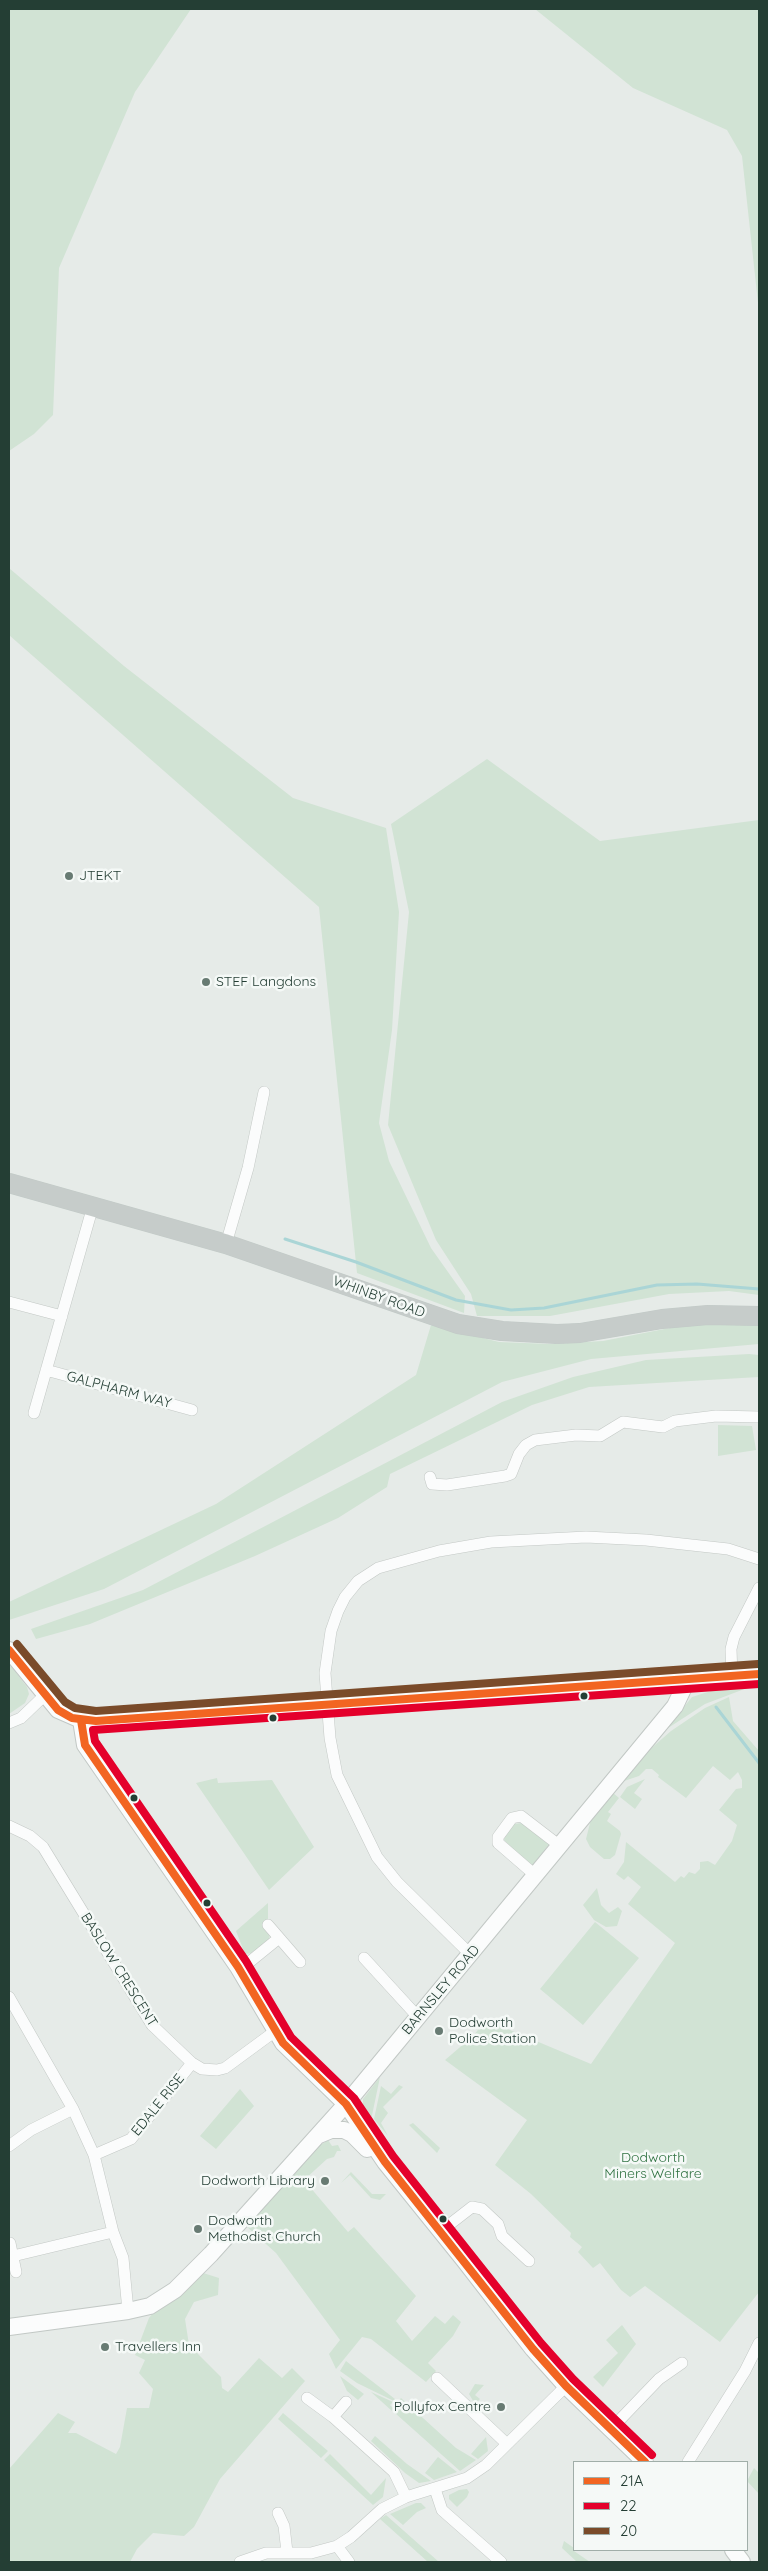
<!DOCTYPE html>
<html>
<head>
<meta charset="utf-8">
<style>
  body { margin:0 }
  #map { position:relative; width:768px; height:2571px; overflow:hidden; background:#e6ebe8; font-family:Quicksand,sans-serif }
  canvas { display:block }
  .frame { position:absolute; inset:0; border:10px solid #243e34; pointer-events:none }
  .legend { position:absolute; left:573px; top:2461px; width:175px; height:90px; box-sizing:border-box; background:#f5f9f7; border:1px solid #a1aea9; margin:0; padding:6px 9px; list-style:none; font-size:15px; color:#243e34 }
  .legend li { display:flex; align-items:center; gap:10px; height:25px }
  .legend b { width:25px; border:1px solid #a1aea9 }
</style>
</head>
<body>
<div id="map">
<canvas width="768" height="2571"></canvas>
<div class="frame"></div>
<ul class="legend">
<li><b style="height:6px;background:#f26522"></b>21A</li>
<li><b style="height:6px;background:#e4002b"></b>22</li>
<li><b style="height:6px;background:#7a4b2a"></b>20</li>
</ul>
</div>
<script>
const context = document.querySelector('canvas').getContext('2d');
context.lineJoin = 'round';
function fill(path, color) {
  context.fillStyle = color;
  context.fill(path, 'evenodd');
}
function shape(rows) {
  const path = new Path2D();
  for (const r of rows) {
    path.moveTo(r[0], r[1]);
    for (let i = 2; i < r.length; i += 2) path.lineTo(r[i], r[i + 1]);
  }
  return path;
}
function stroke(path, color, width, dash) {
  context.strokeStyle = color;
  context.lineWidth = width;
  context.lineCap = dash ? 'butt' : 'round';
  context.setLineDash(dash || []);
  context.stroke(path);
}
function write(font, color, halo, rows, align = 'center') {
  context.font = font + ' Quicksand,sans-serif';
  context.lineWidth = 5;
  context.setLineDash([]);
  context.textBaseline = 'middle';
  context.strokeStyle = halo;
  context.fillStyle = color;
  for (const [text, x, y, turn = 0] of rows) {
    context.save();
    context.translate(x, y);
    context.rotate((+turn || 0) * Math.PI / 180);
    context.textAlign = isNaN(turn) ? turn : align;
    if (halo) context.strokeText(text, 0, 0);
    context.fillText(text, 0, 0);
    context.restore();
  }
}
fill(shape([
  [9,9,191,9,135,92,59,268,53,415,34,434,9,451],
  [535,9,759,9,759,312,742,156,727,130,633,88],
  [9,568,124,666,293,798,386,828,399,912,392,1030,379,1123,389,1161,431,1248,465,1296,464,1313,357,1273,319,907,9,635],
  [487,759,600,841,759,820,759,1295,729,1291,669,1294,550,1316,477,1316,471,1294,436,1240,388,1125,409,912,391,824],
  [431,1325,499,1342,550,1344,603,1341,685,1325,759,1325,759,1344,591,1359,502,1382,104,1589,9,1620,9,1602,216,1504,416,1375],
  [749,1354,759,1355,759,1377,589,1387,532,1405,390,1474,387,1487,338,1518,255,1556,90,1624,36,1639,31,1629,143,1590,502,1402,573,1377,646,1360],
  [718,1425,752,1426,756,1450,718,1456],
  [11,1666,27,1687,29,1694,25,1703,9,1714,9,1667],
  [755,1685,705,1704,665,1730,692,1697,711,1691],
  [729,1697,733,1721,759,1751,759,2292,720,2342,645,2286,630,2297,621,2290,600,2263,593,2268,578,2252,582,2247,570,2237,571,2233,531,2194,495,2165,527,2120,445,2060,473,2036,486,2020,591,2064,675,1943,628,1904,641,1887,628,1876,624,1880,616,1874,624,1862,626,1842,675,1882,681,1876,684,1878,689,1872,695,1874,700,1869,700,1862,708,1861,715,1865,732,1841,737,1825,719,1810,736,1789,742,1788,742,1780,738,1772,730,1780,713,1766,686,1798,658,1777,659,1775,652,1769,646,1769,639,1776,621,1782,648,1751,671,1731,705,1708],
  [217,1778,218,1783,272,1780,314,1847,269,1890,196,1783],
  [645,1779,634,1793,642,1799,635,1809,620,1797,627,1787],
  [612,1792,619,1798,608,1812,611,1814,607,1821,620,1831,621,1834,615,1855,610,1859,604,1859,590,1847,586,1839,591,1819],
  [522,1823,547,1843,550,1843,531,1867,504,1840,505,1835,514,1824],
  [597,1888,601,1905,609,1913,618,1907,622,1911,617,1926,606,1927,594,1920,583,1905],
  [268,1903,268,1919,262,1925,270,1934,269,1939,253,1953,245,1954,236,1931],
  [595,1922,639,1958,583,2025,540,1989],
  [380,2077,370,2125,363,2114,363,2099],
  [399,2085,403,2087,383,2107,388,2113,381,2123,388,2136,374,2119,381,2086,391,2094],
  [240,2089,254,2106,216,2149,200,2136],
  [413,2123,440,2148,437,2153,409,2125],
  [328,2140,332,2146,338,2145,341,2151,337,2151,334,2157,327,2159,304,2180,348,2232,354,2227,416,2296,396,2321,412,2341,435,2316,445,2324,453,2315,461,2322,453,2336,428,2363,436,2371,426,2382,371,2339,362,2337,336,2369,329,2354,340,2340,276,2253,246,2226,316,2148],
  [351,2172,372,2194,386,2194,380,2200,371,2198,350,2175,341,2183],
  [200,2272,219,2278,218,2295,194,2302,185,2319,189,2345,221,2377,222,2388,228,2392,259,2358,282,2378,292,2368,305,2381,220,2479,194,2527,184,2536,153,2533,137,2549,130,2562,9,2562,9,2469,58,2413,75,2422,68,2433,76,2433,116,2454,120,2447,127,2408,149,2408,153,2389,139,2373,145,2360,135,2355,149,2318,157,2308],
  [622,2325,636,2344,603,2387,593,2377,618,2353,606,2340],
  [346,2361,395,2399,394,2401,357,2383,340,2371],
  [340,2376,364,2394,358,2400,347,2391],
  [475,2384,484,2385,475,2395,480,2399,475,2404,469,2394],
  [371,2392,393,2402,390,2405,393,2408,392,2411],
  [401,2398,456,2448,476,2460,460,2471,395,2413,398,2409,395,2405],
  [283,2413,328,2451,321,2458,278,2419],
  [375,2436,407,2464,431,2481,419,2483,405,2473,371,2441],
  [486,2437,488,2451,478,2459,471,2454],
  [330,2454,371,2495,386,2478,383,2497,373,2505,324,2460],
  [438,2457,457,2472,434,2480,425,2473],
  [754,2468,759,2473,759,2494,747,2481],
  [467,2489,469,2492,467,2497,457,2507,449,2499,449,2495,459,2490],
  [416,2503,421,2503,426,2508,417,2512,403,2525,390,2514],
  [386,2515,439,2562,428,2562,380,2519],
  [564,2541,574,2548,574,2551,590,2562,577,2562,562,2548]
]), '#d1e3d4');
stroke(shape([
  [285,1239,356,1262,456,1300,511,1310,544,1308,657,1285,697,1284,759,1289],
  [716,1707,759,1763]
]), '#aad5d6', 3);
const minor = shape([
  [226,1244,248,1168,264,1092],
  [9,1302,62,1316],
  [46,1370,192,1410],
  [34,1413,93,1206],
  [430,1477,432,1484,447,1485,505,1476,511,1474,519,1454,526,1445,535,1440,576,1435,600,1436,623,1422,663,1427,675,1421,716,1416,759,1417],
  [732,1677,731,1649,734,1637,759,1588],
  [9,1723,21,1718,45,1695],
  [9,1826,30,1836,43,1847,152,2025,192,2063,202,2069,217,2070,225,2068,274,2032],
  [535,1875,498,1843,498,1837,512,1818,521,1816,560,1846],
  [268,1925,300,1962],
  [470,1954,397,1882,377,1857,337,1775,330,1738,325,1673,331,1631,338,1611,345,1597,358,1581,378,1568,439,1551,491,1542,586,1537,646,1540,728,1549,759,1559],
  [364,1958,418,2017],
  [238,1967,247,1964,279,1938],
  [9,1997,73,2109,94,2155,113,2232,123,2258,128,2311],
  [9,2146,31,2130,73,2109],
  [94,2155,131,2139,192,2063],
  [441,2231,472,2207,482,2209,498,2224,502,2236,529,2261],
  [10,2243,16,2272],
  [13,2256,113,2232],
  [437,2378,507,2444],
  [307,2398,333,2417,394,2472,406,2497],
  [333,2417,346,2402],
  [611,2429,659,2379,682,2363],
  [688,2462,745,2371,759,2343],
  [435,2489,442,2510,501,2562],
  [278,2513,284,2526,287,2552],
  [337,2546,349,2562],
  [240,2562,266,2553,311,2553,337,2546,351,2537,382,2509,406,2497,467,2478,486,2465,566,2386]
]);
const tertiary = shape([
  [81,1720,107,1720,681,1680]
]);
const secondary = shape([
  [9,1650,58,1710,81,1720,85,1745,238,1967,283,2043,346,2104,385,2162,464,2260,533,2349,566,2386,645,2462],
  [319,2135,331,2130,344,2130,352,2134,367,2149],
  [9,2327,128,2311,150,2306,175,2290,211,2254,346,2104,675,1706,683,1689,681,1680,759,1674],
  [733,2550,742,2562]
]);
const trunk = shape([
  [9,1183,226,1244,458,1324,502,1331,557,1334,580,1333,662,1319,708,1315,759,1316]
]);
stroke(minor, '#c3c8c5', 12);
stroke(tertiary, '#c3c8c5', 15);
stroke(secondary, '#c2c8c5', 18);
stroke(trunk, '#c2cac7', 20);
stroke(minor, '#fbfcfc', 11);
stroke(tertiary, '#fbfcfc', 14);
stroke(secondary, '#fbfcfc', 16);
stroke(trunk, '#c6ccca', 19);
stroke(shape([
  [9,1650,58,1710,72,1718,96,1721,759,1674],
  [81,1720,85,1745,238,1967,283,2043,346,2104,385,2162,533,2349,566,2386,645,2462]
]), '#f26522', 8);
stroke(shape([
  [652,2455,573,2379,541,2343,393,2156,354,2098,291,2037,246,1961,95,1741,93,1730,759,1684]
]), '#e4002b', 8);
stroke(shape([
  [17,1644,65,1702,75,1708,96,1711,758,1664]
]), '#7a4b2a', 8);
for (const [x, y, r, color] of [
  [69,876,5,"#687b73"],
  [206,982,5,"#687b73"],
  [584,1696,4.5,"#243e34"],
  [273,1718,4.5,"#243e34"],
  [134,1798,4.5,"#243e34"],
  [207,1903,4.5,"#243e34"],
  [439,2031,5,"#687b73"],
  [325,2181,5,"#687b73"],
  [443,2219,4.5,"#243e34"],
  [198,2229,5,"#687b73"],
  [105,2347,5,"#687b73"],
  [501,2407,5,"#687b73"]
]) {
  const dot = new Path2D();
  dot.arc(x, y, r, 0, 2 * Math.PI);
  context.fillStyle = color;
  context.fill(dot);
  stroke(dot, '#f5f9f7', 2);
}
write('14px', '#243e34', '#f5f9f7', [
  ["JTEKT",79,876],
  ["STEF Langdons",216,982],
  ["Dodworth",449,2023],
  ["Police Station",449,2039],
  ["Dodworth Library",315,2181,"right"],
  ["Dodworth",208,2221],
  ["Methodist Church",208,2237],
  ["Travellers Inn",115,2347],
  ["Pollyfox Centre",491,2407,"right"]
], 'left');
write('14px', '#243e34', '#f5f9f7', [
  ["WHINBY ROAD",379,1297,20],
  ["GALPHARM WAY",119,1390,15],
  ["BASLOW CRESCENT",119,1970,58],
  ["BARNSLEY ROAD",441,1990,-50],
  ["EDALE RISE",158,2105,-51]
]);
write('14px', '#317343', '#f5f9f7', [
  ["Dodworth",653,2158],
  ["Miners Welfare",653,2174]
]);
</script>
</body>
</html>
